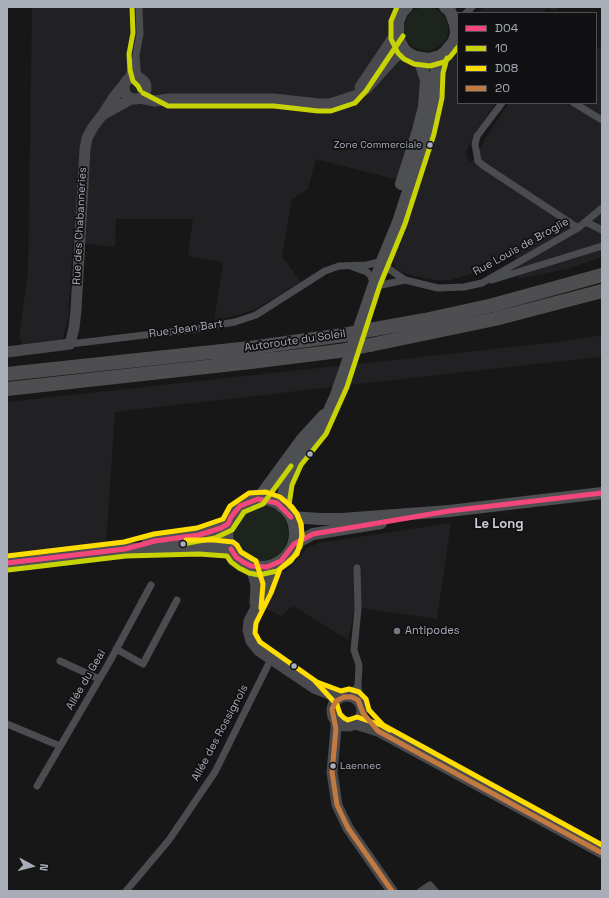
<!DOCTYPE html>
<html>
<head>
<meta charset="utf-8">
<style>
  body { margin:0 }
  #map { position:relative; width:609px; height:898px; overflow:hidden; background:#171717; font-family:"Space Grotesk",sans-serif }
  canvas { display:block }
  .frame { position:absolute; inset:0; border:8px solid #a8adb8; pointer-events:none }
  .legend { position:absolute; left:457px; top:12px; width:140px; height:92px; box-sizing:border-box; background:#111113; border:1px solid #4d4f55; margin:0; padding:5px 7px; list-style:none; font-size:12px; color:#a8adb8 }
  .legend li { display:flex; align-items:center; gap:8px; height:20px }
  .legend b { width:20px; border:1px solid #4d4f55 }
  .north { position:absolute; left:12px; top:846px; width:40px; height:40px; -webkit-text-stroke:3px #111113; paint-order:stroke; rotate:97deg; font-size:11px; font-weight:700; line-height:16px; text-align:center; color:#a8adb8 }
  .north::after { content:''; display:block; margin:auto; width:14px; height:18px; background:#a8adb8; clip-path:polygon(50% 0,100% 100%,50% 72%,0 100%) }
</style>
</head>
<body>
<div id="map">
<canvas width="609" height="898"></canvas>
<div class="frame"></div>
<ul class="legend">
<li><b style="height:5px;background:#f3467b"></b>D04</li>
<li><b style="height:5px;background:#c7d304"></b>10</li>
<li><b style="height:5px;background:#fd0"></b>D08</li>
<li><b style="height:5px;background:#c37a40"></b>20</li>
</ul>
<div class="north">N</div>
</div>
<script>
const context = document.querySelector('canvas').getContext('2d');
context.lineJoin = 'round';
function fill(path, color) {
  context.fillStyle = color;
  context.fill(path, 'evenodd');
}
function shape(rows) {
  const path = new Path2D();
  for (const r of rows) {
    if (r.length === 3) {
      path.moveTo(r[0] + r[2], r[1]);
      path.arc(r[0], r[1], r[2], 0, 2 * Math.PI);
      continue;
    }
    path.moveTo(r[0], r[1]);
    for (let i = 2; i < r.length; i += 2) path.lineTo(r[i], r[i + 1]);
  }
  return path;
}
function stroke(path, color, width, dash) {
  context.strokeStyle = color;
  context.lineWidth = width;
  context.lineCap = dash ? 'butt' : 'round';
  context.setLineDash(dash || []);
  context.stroke(path);
}
function write(font, color, halo, rows, align = 'center') {
  context.font = font + ' "Space Grotesk",sans-serif';
  context.lineWidth = 3.5;
  context.setLineDash([]);
  context.textBaseline = 'middle';
  context.strokeStyle = halo;
  context.fillStyle = color;
  for (const [text, x, y, turn = 0] of rows) {
    context.save();
    context.translate(x, y);
    context.rotate((+turn || 0) * Math.PI / 180);
    context.textAlign = isNaN(turn) ? turn : align;
    if (halo) context.strokeText(text, 0, 0);
    context.fillText(text, 0, 0);
    context.restore();
  }
}
fill(shape([
  [32,7,398,7,390,16,390,29,393,39,402,58,412,62,419,74,421,87,418,108,397,180,316,159,308,189,292,199,282,256,301,282,256,309,214,322,223,262,188,256,193,219,116,219,115,247,73,242,68,320,62,341,23,345,19,337,28,271],
  [485,7,558,7,556,11,546,8,543,13,477,13],
  [602,43,602,257,570,268,518,279,515,256,480,271,451,280,435,280,410,275,396,269,392,256,435,134,439,113,442,64,446,58,458,51,458,103,496,103,476,131,466,152,467,158,471,162,492,128,509,103,596,103,596,52],
  [602,335,602,357,489,369,115,412,106,545,7,555,7,402,558,342],
  [451,523,437,619,355,607,348,640,293,606,281,616,263,607,278,576,293,565,307,548,318,543]
]), '#212123');
fill(shape([
  [426,29,22],
  [260,533,28]
]), '#1d241e');
stroke(shape([
  [466,13,472,7],
  [139,78,137,70,136,55,140,34,139,7],
  [127,80,135,59],
  [502,103,477,136,475,144,478,161,484,166,578,228],
  [574,103,602,120],
  [586,222,602,230],
  [353,267,367,272,371,276,373,283],
  [492,280,602,246],
  [372,287,405,280,438,288,464,287,482,283,578,228,602,208],
  [70,344,195,329,235,322,256,315,325,271,339,266,367,265,382,261,389,269,405,280],
  [357,568,358,609,354,650,359,665,358,686,360,703],
  [116,649,143,664,177,600],
  [60,661,99,679],
  [349,696,358,686],
  [7,724,60,746],
  [37,786,110,661,151,585],
  [126,891,169,840,215,772,271,659],
  [421,891,430,885,435,891]
]), '#4b4c50', 7);
stroke(shape([
  [135,88,11],
  [360,87,397,32],
  [140,98,155,101,169,99,274,99,319,104,330,104,357,95,366,89,396,56,408,53],
  [104,114,131,99],
  [7,352,70,344,74,328,76,310,85,149,87,138,93,127,103,114,114,97,123,86],
  [274,565,271,572,265,590,249,621,248,630,251,641,259,651,314,688,340,698],
  [251,566,256,585,255,603],
  [347,711,15],
  [336,721,336,729,332,772,337,805,348,828,392,891],
  [355,724,378,731,602,853]
]), '#4a4a4e', 11);
stroke(shape([
  [407,7,402,12,398,22,398,38,404,49,408,53,416,57,428,59,440,56,445,52,454,41,456,33,455,24,450,11,445,7],
  [401,184,418,130,424,107,426,80,421,65,416,57],
  [261,533,34],
  [258,499,302,439,324,415],
  [282,507,285,483,289,473,295,461,320,431,336,395,382,261,398,222,427,132,435,97,436,72,440,56],
  [291,517,320,519,342,519,449,511,602,493],
  [148,542,199,535,221,528,228,524],
  [294,544,313,534,381,523],
  [7,563,125,549,199,547,231,549]
]), '#4d4f52', 12);
stroke(shape([
  [375,329,425,320,493,305,602,275],
  [370,345,495,319,602,291],
  [7,374,250,348,343,335],
  [7,389,251,362,339,351]
]), '#4e4e51', 14);
stroke(shape([
  [343,335,375,329],
  [339,351,370,345]
]), '#4e4e51', 14);
stroke(shape([
  [228,524,231,517,240,506,258,499,277,503,291,517],
  [294,544,313,534,449,511,602,493],
  [231,549,236,557,243,562,251,566,267,567,281,561,294,544],
  [7,563,125,549,155,541,199,535,221,528,228,524]
]), '#f3467b', 5);
stroke(shape([
  [132,7,133,33,129,54,130,70,133,81,138,86,140,90],
  [397,7,391,21,391,39,398,53,404,59,414,64,430,66,444,62,450,57,458,47],
  [143,93,168,106,274,106,318,111,331,111,355,103,366,91,403,36],
  [183,544,215,538,232,530,244,512,263,504,291,466],
  [8,570,126,556,199,554,227,556,231,562,239,568,249,573,259,575,277,571,291,561,300,547,302,535,301,524,297,514,289,505,292,485,301,465,326,434,347,387,380,285,405,224,434,134,442,98,443,73,447,58]
]), '#c7d304', 5);
stroke(shape([
  [186,540,214,540,233,542,237,545,241,552,256,561,263,584,261,608],
  [7,556,124,542,154,534,197,528,223,519,230,506,249,493,266,492,280,497,292,507,297,514,301,524,302,536,297,554,280,569,271,593,256,623,255,633,260,642,317,682,341,691,349,689,359,692,366,699,369,710,383,725,602,845],
  [315,681,337,705,340,714,344,718,348,720,357,717,381,725,390,730]
]), '#fd0', 5);
stroke(shape([
  [392,891,348,828,337,805,332,772,336,729,332,709,336,701,344,697,352,697,358,700,363,713,378,731,602,853]
]), '#c37a40', 5);
for (const [x, y, r, color] of [
  [430,145,3.5,"#a8adb8"],
  [310,454,3.5,"#a8adb8"],
  [183,544,3.5,"#a8adb8"],
  [397,631,4,"#757880"],
  [294,666,3.5,"#a8adb8"],
  [333,766,3.5,"#a8adb8"]
]) {
  const dot = new Path2D();
  dot.arc(x, y, r, 0, 2 * Math.PI);
  context.fillStyle = color;
  context.fill(dot);
  stroke(dot, '#111113', 1.5);
}
write('10px', '#a8adb8', '#111113', [
  ["Zone Commerciale",422,145],
  ["Laennec",340,766,"left"]
], 'right');
write('11px', '#a8adb8', '#111113', [
  ["Rue des Chabanneries",80,226,-87],
  ["Rue Louis de Broglie",521,247,-29],
  ["Rue Jean Bart",186,329,-8],
  ["Autoroute du Soleil",295,341,-8],
  ["Allée du Geai",86,680,-60],
  ["Allée des Rossignols",220,733,-62]
]);
write('11px', '#a8adb8', '#111113', [
  ["Antipodes",405,631]
], 'left');
write('bold 13px', '#c9ccd4', '#111113', [
  ["Le Long",499,524]
]);
</script>
</body>
</html>
